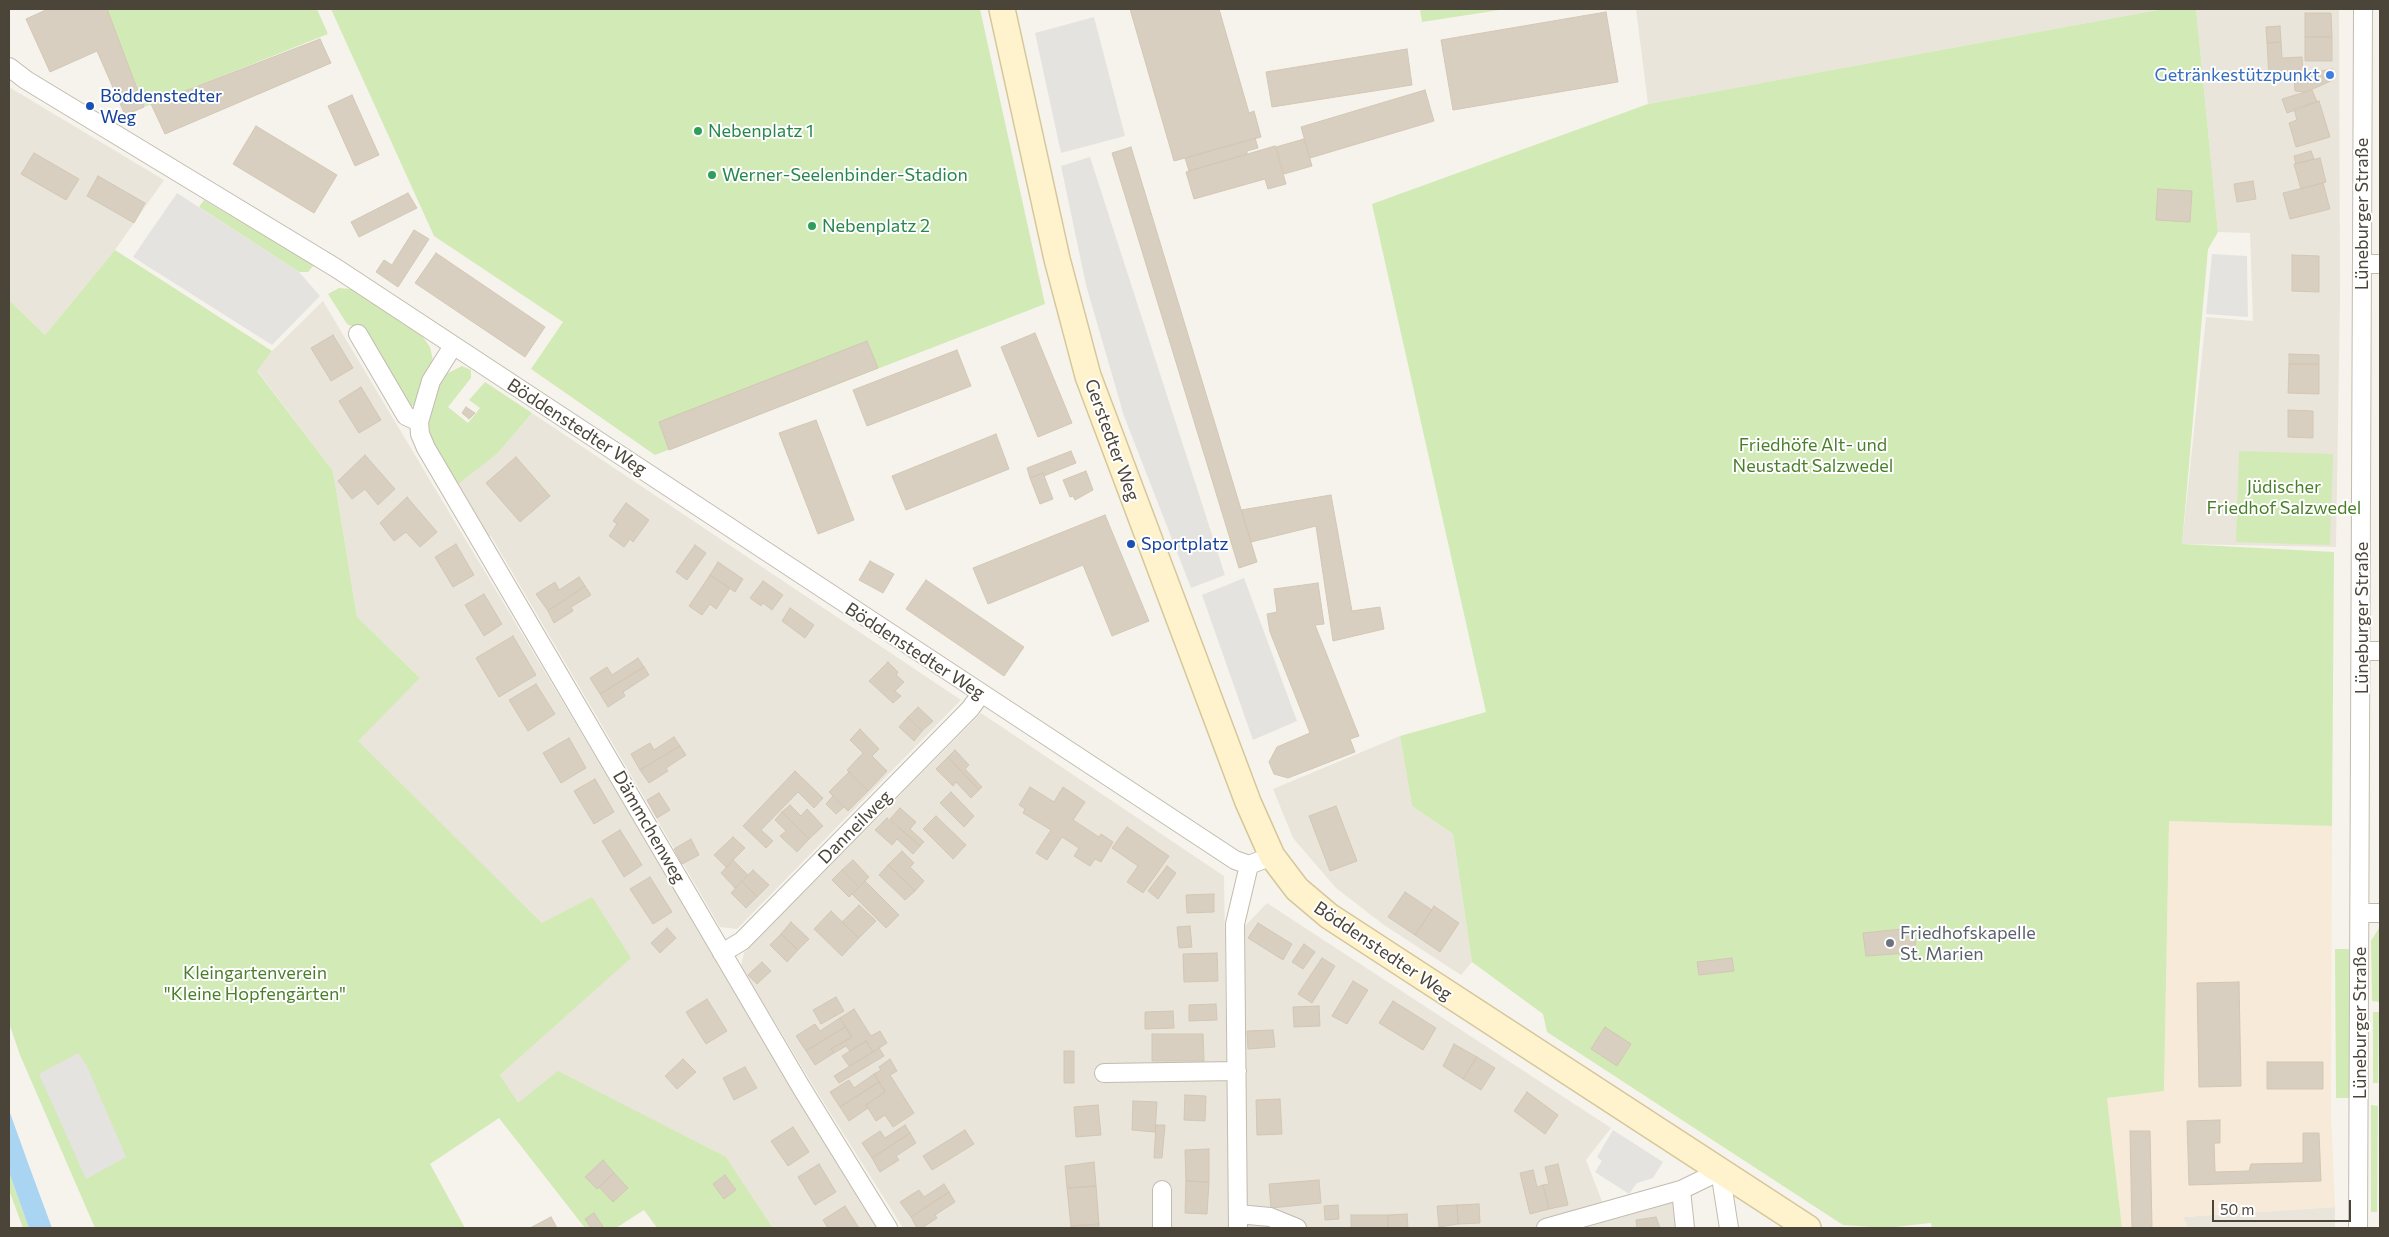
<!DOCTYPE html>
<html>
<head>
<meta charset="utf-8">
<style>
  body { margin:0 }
  #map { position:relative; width:2389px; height:1237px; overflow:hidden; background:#f6f3ec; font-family:Commissioner,sans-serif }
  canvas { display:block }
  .frame { position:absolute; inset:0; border:10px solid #4b4439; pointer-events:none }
  .scale { position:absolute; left:2212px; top:1200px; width:139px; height:22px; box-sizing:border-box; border:2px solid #4b4439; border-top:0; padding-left:6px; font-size:15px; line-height:18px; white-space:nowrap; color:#4b4439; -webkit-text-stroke:4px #fff; paint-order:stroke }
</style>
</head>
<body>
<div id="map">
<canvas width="2389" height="1237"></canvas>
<div class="frame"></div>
<div class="scale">50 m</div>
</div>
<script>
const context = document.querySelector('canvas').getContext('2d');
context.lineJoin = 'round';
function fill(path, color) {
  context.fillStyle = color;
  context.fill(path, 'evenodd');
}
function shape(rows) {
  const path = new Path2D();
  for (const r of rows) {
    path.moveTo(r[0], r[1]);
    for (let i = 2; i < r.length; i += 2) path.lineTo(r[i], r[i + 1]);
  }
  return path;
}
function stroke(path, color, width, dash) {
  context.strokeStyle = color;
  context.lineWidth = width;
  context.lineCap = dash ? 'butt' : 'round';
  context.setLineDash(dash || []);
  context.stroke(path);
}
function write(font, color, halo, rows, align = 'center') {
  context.font = font + ' Commissioner,sans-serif';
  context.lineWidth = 4;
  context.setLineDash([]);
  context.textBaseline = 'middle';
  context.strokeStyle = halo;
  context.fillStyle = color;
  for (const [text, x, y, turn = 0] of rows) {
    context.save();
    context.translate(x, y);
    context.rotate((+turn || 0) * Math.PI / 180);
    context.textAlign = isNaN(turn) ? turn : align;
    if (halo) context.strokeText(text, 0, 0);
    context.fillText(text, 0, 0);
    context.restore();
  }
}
fill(shape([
  [1636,9,2163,9,1648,104],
  [2196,9,2339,9,2340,299,2336,547,2182,544,2206,317,2253,321,2250,233,2218,232],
  [9,87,164,180,115,250,45,335,9,300],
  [323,301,440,497,878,1228,773,1228,726,1157,517,1103,500,1075,631,957,542,923,357,741,420,678,357,617,333,471,257,370,272,351],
  [532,413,961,700,737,929,720,927,491,536,488,537,457,485,497,454],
  [981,713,1224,876,1229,1228,903,1228,814,1087,741,966,744,953],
  [1400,736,1412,806,1453,834,1472,962,1461,975,1384,925,1336,888,1293,838,1273,789],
  [1267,903,1611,1128,1586,1160,1603,1204,1548,1228,1247,1228,1244,927],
  [1673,1199,1676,1228,1571,1228],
  [2335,1207,2335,1228,2188,1228,2183,1217]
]), '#eae5da');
fill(shape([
  [2169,821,2332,826,2331,1113,2335,1207,2183,1217,2188,1228,2122,1228,2107,1098,2164,1091]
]), '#f7ead8');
fill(shape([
  [107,9,317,9,328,34,144,107],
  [331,9,980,9,1045,304,655,455,531,369,563,322,434,236],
  [1420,9,1506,9,1422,22],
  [2163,9,2196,9,2218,232,2208,249,2182,544,2334,552,2332,826,2169,821,2164,1091,2107,1098,2122,1228,1932,1228,1931,1223,1886,1228,1843,1225,1547,1032,1543,1014,1472,962,1453,834,1412,806,1400,736,1486,712,1372,204,1648,104],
  [204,200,314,265,308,272,299,272,199,207],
  [115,250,272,351,257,371,333,471,357,617,420,678,358,741,542,923,592,897,631,958,500,1075,518,1103,558,1071,726,1157,773,1228,657,1228,644,1210,616,1228,585,1228,499,1118,430,1164,465,1228,95,1228,20,1055,9,1023,9,300,45,335],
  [339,288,351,289,422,336,430,347,433,360,421,384,415,405,410,407,360,330,347,324,328,294],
  [462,366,471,370,471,378,448,407,468,423,480,408,469,400,485,382,532,413,497,454,457,485,433,445,429,429,430,399,440,377],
  [2239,451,2333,454,2330,545,2236,542],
  [2379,928,2379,1002,2372,1001,2371,941],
  [2335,949,2349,949,2349,1098,2336,1098],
  [2373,1012,2379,1012,2378,1083,2373,1083],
  [2371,1105,2378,1106,2377,1212,2371,1212],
  [9,1172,29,1228,23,1228,9,1190]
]), '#d2eab5');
fill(shape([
  [1094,17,1125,136,1061,153,1035,33],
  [1090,157,1225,575,1191,588,1124,416,1086,285,1061,166],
  [177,193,299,272,320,296,272,345,133,257],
  [2212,254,2247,256,2248,317,2206,314],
  [1244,578,1297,721,1253,740,1202,595],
  [78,1053,86,1064,126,1157,86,1179,39,1074],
  [1613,1130,1663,1162,1653,1178,1637,1183,1629,1194,1595,1172,1602,1161,1597,1157]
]), '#e5e3e0');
fill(shape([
  [9,1110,28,1163,52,1228,29,1228,9,1172]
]), '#a9d4f2');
const building = shape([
  [48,9,107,9,144,107,125,115,97,51,50,72,26,19,48,9],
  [1130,9,1219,9,1249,113,1254,111,1261,137,1174,161,1130,9],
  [1606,12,1618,82,1453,110,1441,40,1606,12],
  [2305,13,2331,13,2332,37,2305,37,2305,13],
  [2280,26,2281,42,2267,43,2266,27,2280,26],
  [2305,37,2332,37,2332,61,2305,61,2305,37],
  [320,39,331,63,165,134,151,104,320,39],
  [2281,42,2282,58,2302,57,2303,75,2269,77,2267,43,2281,42],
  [1407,49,1412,85,1272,107,1266,72,1407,49],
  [2332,69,2333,80,2306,92,2295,91,2294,76,2332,69],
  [1425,90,1434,121,1310,158,1301,127,1425,90],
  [2312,90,2317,102,2287,113,2282,99,2312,90],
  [352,95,379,155,355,166,328,106,352,95],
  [2319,101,2330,137,2296,147,2289,123,2297,120,2294,109,2319,101],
  [256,126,337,175,314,213,233,164,256,126],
  [1255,138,1258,148,1247,151,1247,154,1189,171,1185,158,1255,138],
  [1304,139,1312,166,1284,174,1276,147,1304,139],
  [1275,146,1286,184,1268,189,1265,179,1194,199,1186,172,1275,146],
  [1131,147,1257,562,1239,568,1112,153,1131,147],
  [2311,151,2314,159,2296,164,2294,156,2311,151],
  [34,153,79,179,66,200,21,174,34,153],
  [2320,158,2326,182,2301,189,2294,164,2320,158],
  [98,176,145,203,134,223,87,196,98,176],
  [2253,181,2256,199,2237,202,2234,184,2253,181],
  [2323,183,2330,209,2290,219,2283,193,2323,183],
  [2158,189,2192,191,2190,222,2156,220,2158,189],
  [408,193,417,208,359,237,351,222,408,193],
  [414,230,429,239,398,287,376,272,384,260,392,265,414,230],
  [436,253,545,327,525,357,415,283,436,253],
  [2292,255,2319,256,2319,292,2292,291,2292,255],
  [1035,333,1072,423,1038,437,1001,347,1035,333],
  [333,335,353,368,331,381,311,348,333,335],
  [867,341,878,368,669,450,659,422,867,341],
  [957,350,971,386,867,426,853,390,957,350],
  [2289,354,2319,355,2319,364,2289,364,2289,354],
  [2289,364,2319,364,2319,394,2288,393,2289,364],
  [361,387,381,420,359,433,339,401,361,387],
  [466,407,475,413,469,419,462,413,466,407],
  [2288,410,2313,411,2313,438,2288,437,2288,410],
  [816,420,854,520,818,534,779,433,816,420],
  [996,434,1009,469,906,510,892,476,996,434],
  [1071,451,1076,463,1044,476,1043,473,1030,478,1027,468,1071,451],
  [365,455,395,489,378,505,365,489,352,499,338,481,365,455],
  [516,457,550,496,520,522,486,483,516,457],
  [1086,471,1093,490,1075,500,1073,496,1070,497,1063,480,1086,471],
  [1043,473,1053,499,1040,504,1030,478,1043,473],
  [1331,495,1352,611,1380,607,1384,629,1333,641,1316,526,1251,542,1241,510,1331,495],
  [407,497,437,532,420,547,406,532,394,541,380,523,407,497],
  [626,503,649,520,633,542,630,539,624,547,609,536,617,524,613,521,626,503],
  [1105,515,1149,621,1112,636,1083,565,988,604,973,568,1105,515],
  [456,544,474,575,453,587,435,557,456,544],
  [695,545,706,553,687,580,676,572,695,545],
  [870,561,894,574,883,593,859,580,870,561],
  [718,562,743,579,735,592,710,575,718,562],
  [710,575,730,588,716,609,710,604,702,615,689,606,710,575],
  [579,577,585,586,548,611,536,594,555,582,559,590,579,577],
  [926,580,1024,647,1004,676,906,609,926,580],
  [763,581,783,595,772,610,763,603,761,606,750,598,763,581],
  [1318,583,1324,624,1315,625,1359,736,1350,739,1355,752,1288,778,1274,774,1269,762,1277,747,1310,733,1270,632,1267,614,1277,612,1274,589,1318,583],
  [585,586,591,595,571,607,573,611,554,623,548,611,585,586],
  [484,594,502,624,484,636,465,605,484,594],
  [790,608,814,625,805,638,782,621,790,608],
  [513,636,536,675,499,697,476,658,513,636],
  [638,658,644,667,600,694,590,678,607,667,612,675,638,658],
  [888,662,898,672,896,675,904,682,895,691,901,696,893,703,869,681,888,662],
  [644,667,649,675,623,692,625,696,608,707,600,694,644,667],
  [536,684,555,714,528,731,509,700,536,684],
  [918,707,933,721,922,731,908,717,918,707],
  [908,717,922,731,914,741,899,727,908,717],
  [860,729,879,749,872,756,887,771,868,791,847,770,863,753,850,740,860,729],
  [674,737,680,746,640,770,631,754,650,743,654,750,674,737],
  [569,738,586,768,561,783,543,753,569,738],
  [680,746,686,755,666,768,668,771,649,783,640,770,680,746],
  [955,750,969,765,965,769,982,787,979,790,948,757,955,750],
  [948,757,979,790,971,798,956,782,953,786,936,769,948,757],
  [795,771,823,798,814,808,798,792,761,830,773,841,766,848,743,826,795,771],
  [849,772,868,791,848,811,829,792,849,772],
  [595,779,614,812,594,824,574,791,595,779],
  [1030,787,1054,802,1063,787,1085,802,1073,820,1099,837,1101,834,1113,842,1101,862,1095,859,1090,866,1074,856,1079,848,1062,837,1047,860,1036,853,1051,830,1023,813,1025,809,1019,805,1030,787],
  [951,792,974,816,964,827,940,803,951,792],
  [659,793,670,810,657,818,647,800,659,793],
  [833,796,844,807,836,814,826,804,833,796],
  [790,805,801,816,807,809,823,826,809,839,782,812,790,805],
  [1336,806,1357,861,1330,871,1309,816,1336,806],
  [900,808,916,822,910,829,924,842,920,846,890,819,900,808],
  [782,812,809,839,797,852,780,836,786,831,775,820,782,812],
  [936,816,966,845,953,859,923,829,936,816],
  [887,818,920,846,913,854,897,839,892,845,875,830,887,818],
  [1127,827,1169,856,1143,893,1127,882,1138,866,1112,848,1127,827],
  [620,830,642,865,624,877,602,841,620,830],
  [733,837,745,848,726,867,714,855,733,837],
  [691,839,699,855,682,864,674,849,691,839],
  [902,851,914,863,910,867,924,881,915,891,888,865,902,851],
  [733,860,748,875,735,888,721,873,733,860],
  [853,860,869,877,859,887,842,870,853,860],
  [888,865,915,891,905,900,879,875,888,865],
  [1167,866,1176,873,1158,899,1148,891,1167,866],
  [753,870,769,885,757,897,742,881,753,870],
  [842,870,859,887,849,897,832,880,842,870],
  [650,877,672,912,653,924,630,889,650,877],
  [742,881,757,897,746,908,731,893,742,881],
  [865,881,899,915,886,928,852,894,865,881],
  [1405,892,1432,910,1415,935,1388,917,1405,892],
  [1214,894,1214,912,1187,913,1186,895,1214,894],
  [859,905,876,921,859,938,842,922,859,905],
  [1434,906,1459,923,1440,952,1415,935,1434,906],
  [831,911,859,938,842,956,814,929,831,911],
  [791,922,809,939,798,950,781,934,791,922],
  [1258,923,1292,944,1283,960,1248,938,1258,923],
  [1190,926,1192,947,1179,948,1177,927,1190,926],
  [667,928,676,938,660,953,651,943,667,928],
  [1903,929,1904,933,1910,933,1916,939,1915,946,1906,950,1907,953,1866,956,1863,933,1903,929],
  [781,934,798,950,787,962,770,945,781,934],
  [1304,944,1315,952,1303,969,1292,962,1304,944],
  [1217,953,1218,981,1184,982,1183,954,1217,953],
  [1322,958,1335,966,1312,1003,1298,994,1322,958],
  [1732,958,1734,971,1699,975,1697,962,1732,958],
  [762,962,771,971,757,984,748,975,762,962],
  [1353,981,1368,990,1347,1024,1332,1016,1353,981],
  [2239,982,2241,1086,2199,1087,2197,983,2239,982],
  [836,997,844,1011,821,1024,813,1010,836,997],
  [707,999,727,1031,706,1044,686,1012,707,999],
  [1393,1001,1436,1028,1423,1050,1379,1023,1393,1001],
  [1216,1004,1217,1020,1189,1021,1189,1005,1216,1004],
  [1319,1006,1320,1026,1294,1027,1293,1007,1319,1006],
  [854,1009,871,1036,880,1031,887,1043,873,1052,866,1041,850,1051,846,1046,834,1053,831,1049,852,1037,840,1018,854,1009],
  [1173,1011,1174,1028,1145,1029,1145,1012,1173,1011],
  [840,1018,845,1027,806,1051,796,1036,815,1024,820,1031,840,1018],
  [845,1027,852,1037,831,1049,834,1053,815,1065,806,1051,845,1027],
  [1605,1027,1631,1044,1617,1066,1591,1049,1605,1027],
  [1273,1030,1275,1047,1248,1049,1247,1031,1273,1030],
  [1152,1034,1203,1034,1204,1061,1152,1061,1152,1034],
  [866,1041,873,1052,849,1066,842,1056,866,1041],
  [1454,1044,1477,1057,1463,1079,1443,1066,1454,1044],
  [879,1048,884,1056,839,1083,834,1076,879,1048],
  [1064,1051,1074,1051,1074,1083,1064,1083,1064,1051],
  [1477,1057,1495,1068,1481,1090,1463,1079,1477,1057],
  [683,1059,696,1072,677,1089,665,1076,683,1059],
  [890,1059,897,1071,890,1075,914,1113,893,1127,885,1115,876,1121,866,1105,885,1092,874,1074,881,1070,879,1067,890,1059],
  [2267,1062,2323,1062,2323,1089,2267,1089,2267,1062],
  [745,1067,757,1088,734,1100,723,1078,745,1067],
  [874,1074,879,1082,840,1107,830,1092,849,1080,854,1088,874,1074],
  [879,1082,885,1092,866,1105,868,1108,849,1121,840,1107,879,1082],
  [1527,1092,1558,1115,1545,1134,1514,1111,1527,1092],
  [1185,1095,1206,1096,1205,1121,1184,1120,1185,1095],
  [1280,1099,1282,1134,1257,1135,1256,1100,1280,1099],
  [1133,1101,1157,1102,1155,1132,1132,1130,1133,1101],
  [1098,1105,1101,1135,1076,1137,1074,1107,1098,1105],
  [2220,1120,2220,1143,2214,1143,2215,1172,2249,1171,2251,1164,2303,1163,2303,1133,2319,1133,2321,1181,2189,1185,2187,1121,2220,1120],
  [905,1125,910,1133,872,1158,862,1143,880,1131,885,1138,905,1125],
  [1156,1125,1165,1125,1162,1158,1154,1158,1156,1125],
  [793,1127,809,1152,788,1166,771,1141,793,1127],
  [965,1130,974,1144,932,1170,923,1156,965,1130],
  [2130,1131,2150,1131,2152,1228,2132,1228,2130,1131],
  [910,1133,916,1143,896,1156,899,1160,880,1172,872,1158,910,1133],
  [1209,1149,1209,1182,1186,1181,1185,1150,1209,1149],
  [603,1160,614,1173,597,1189,585,1177,603,1160],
  [1094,1162,1096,1186,1067,1188,1065,1166,1094,1162],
  [819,1164,836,1192,815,1205,798,1177,819,1164],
  [1558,1164,1568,1205,1549,1209,1543,1185,1549,1184,1545,1167,1558,1164],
  [1533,1170,1537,1187,1543,1185,1549,1209,1530,1214,1520,1173,1533,1170],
  [614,1173,628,1188,613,1202,599,1187,614,1173],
  [725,1175,736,1190,724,1199,713,1184,725,1175],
  [1319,1180,1321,1203,1271,1208,1269,1184,1319,1180],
  [1186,1181,1209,1182,1207,1214,1185,1213,1186,1181],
  [944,1184,949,1192,911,1217,900,1202,919,1190,924,1197,944,1184],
  [1096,1186,1099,1224,1071,1226,1067,1188,1096,1186],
  [949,1192,955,1202,935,1215,937,1218,922,1228,917,1228,911,1217,949,1192],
  [1479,1204,1480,1223,1458,1224,1457,1205,1479,1204],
  [1338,1205,1339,1219,1325,1220,1324,1206,1338,1205],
  [1457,1205,1458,1224,1439,1227,1437,1206,1457,1205],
  [845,1206,859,1228,828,1228,823,1220,845,1206],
  [594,1213,604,1228,591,1228,585,1219,594,1213],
  [1407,1214,1408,1228,1388,1228,1388,1215,1407,1214],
  [1351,1215,1388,1215,1388,1228,1351,1228,1351,1215],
  [551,1217,557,1228,530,1228,551,1217],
  [1656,1217,1660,1228,1637,1228,1636,1220,1656,1217],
  [1099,1224,1099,1228,1071,1228,1071,1226,1099,1224]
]);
fill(building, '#d8cfc1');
stroke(building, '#d3c7b4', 1);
const street = shape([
  [9,67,26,80,336,268,1235,860,1249,865,1272,856],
  [2362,264,2380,264],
  [358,334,406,416,419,422],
  [453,346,431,381,419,422,420,434,426,448,801,1087,888,1228],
  [2362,651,2380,651],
  [2361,913,2380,913],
  [722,953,742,941,970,709,981,694],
  [1104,1073,1237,1071],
  [1162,1190,1162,1228],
  [1681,1190,1685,1228],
  [1238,1214,1270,1217,1297,1228],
  [1238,1228,1235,924,1249,865],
  [1546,1228,1681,1190,1720,1171,1729,1228],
  [2358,1228,2363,9]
]);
const secondary = shape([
  [1002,9,1057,259,1088,376,1248,802,1272,856,1297,889,1329,916,1808,1228]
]);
stroke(street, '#c2bbae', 20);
stroke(secondary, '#d6c79b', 28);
stroke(street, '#fff', 18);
stroke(secondary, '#fff3cd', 25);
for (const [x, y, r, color] of [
  [2330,75,5,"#3f7fe0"],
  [90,106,5,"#1a4fb4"],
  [698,131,5,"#2e9e5b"],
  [712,175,5,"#2e9e5b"],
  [812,226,5,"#2e9e5b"],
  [1131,544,5,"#1a4fb4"],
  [1890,943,5,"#6b7280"]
]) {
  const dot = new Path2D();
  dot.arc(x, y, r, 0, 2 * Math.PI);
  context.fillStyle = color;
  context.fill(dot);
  stroke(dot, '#fff', 2);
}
write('18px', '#366cbe', '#fff', [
  ["Getränkestützpunkt",2320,75]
], 'right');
write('18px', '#164399', '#fff', [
  ["Böddenstedter",100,96],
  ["Weg",100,117],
  ["Sportplatz",1141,544]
], 'left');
write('18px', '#27864d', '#fff', [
  ["Nebenplatz 1",708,131],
  ["Werner-Seelenbinder-Stadion",722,175],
  ["Nebenplatz 2",822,226]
], 'left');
write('18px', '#4b4439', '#fff', [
  ["Lüneburger Straße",2362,214,-90],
  ["Böddenstedter Weg",577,427,33],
  ["Gerstedter Weg",1112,440,70],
  ["Lüneburger Straße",2362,618,-90],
  ["Böddenstedter Weg",915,651,33],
  ["Dämmchenweg",649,827,60],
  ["Danneilweg",855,827,-45],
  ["Böddenstedter Weg",1383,951,34],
  ["Lüneburger Straße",2360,1023,-90]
]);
write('18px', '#4a7f2a', '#fff', [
  ["Friedhöfe Alt- und",1813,445],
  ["Neustadt Salzwedel",1813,466],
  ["Jüdischer",2284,487],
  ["Friedhof Salzwedel",2284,508],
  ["Kleingartenverein",255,973],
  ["\"Kleine Hopfengärten\"",255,994]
]);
write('18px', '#5b616d', '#fff', [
  ["Friedhofskapelle",1900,933],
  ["St. Marien",1900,954]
], 'left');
</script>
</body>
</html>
